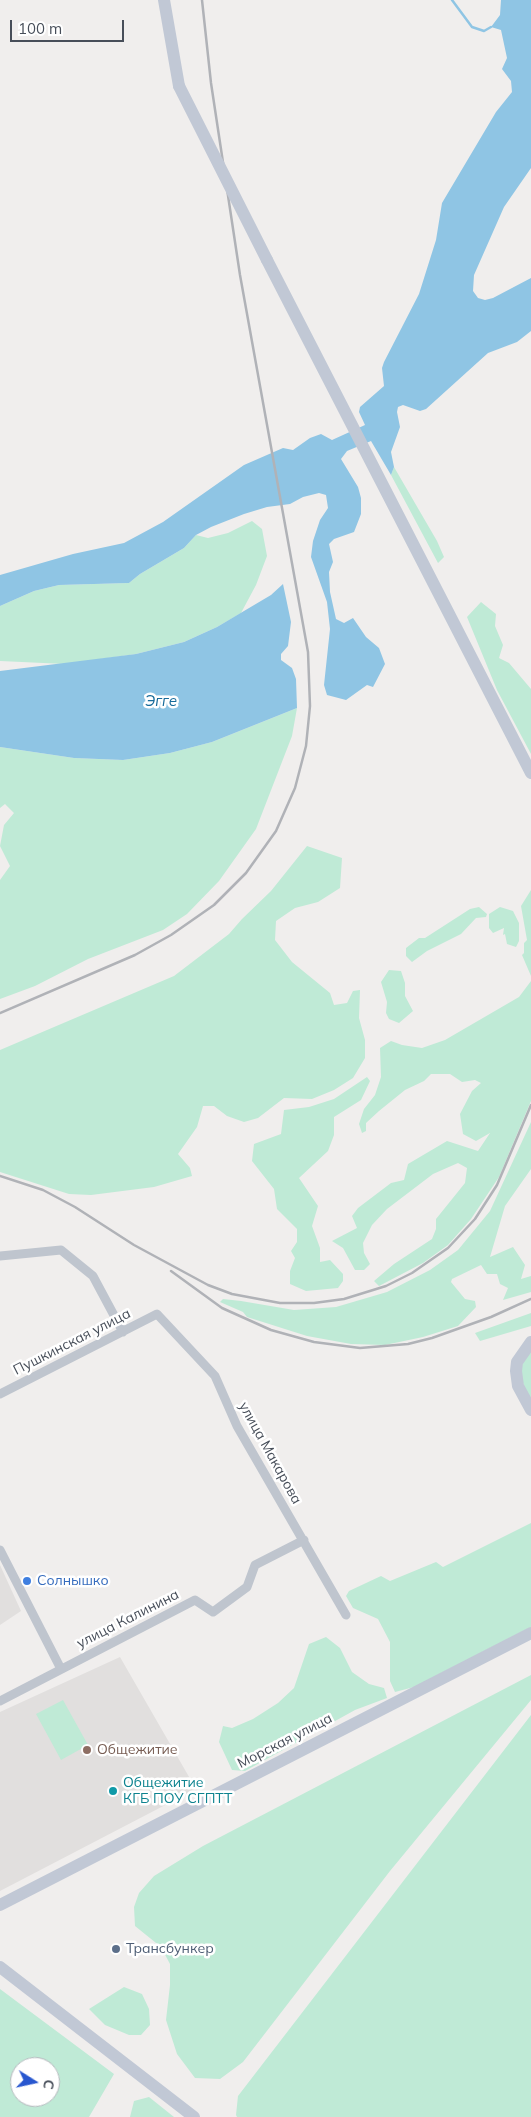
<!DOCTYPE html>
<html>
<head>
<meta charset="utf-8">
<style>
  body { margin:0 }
  #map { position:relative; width:531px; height:2117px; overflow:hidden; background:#f0eeed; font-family:Mulish,sans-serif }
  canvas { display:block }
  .north { position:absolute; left:10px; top:2057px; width:50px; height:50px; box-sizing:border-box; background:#fff; border:1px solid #b5b8bd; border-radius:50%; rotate:100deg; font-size:14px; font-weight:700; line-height:20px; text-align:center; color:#474e59 }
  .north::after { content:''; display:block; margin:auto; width:18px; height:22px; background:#2857cf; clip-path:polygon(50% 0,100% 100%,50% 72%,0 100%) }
  .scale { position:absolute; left:10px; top:20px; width:114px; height:22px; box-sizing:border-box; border:2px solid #474e59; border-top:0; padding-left:6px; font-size:15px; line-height:18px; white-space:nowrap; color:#474e59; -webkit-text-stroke:4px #fff; paint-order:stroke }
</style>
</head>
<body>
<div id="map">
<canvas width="531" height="2117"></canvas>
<div class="north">С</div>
<div class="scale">100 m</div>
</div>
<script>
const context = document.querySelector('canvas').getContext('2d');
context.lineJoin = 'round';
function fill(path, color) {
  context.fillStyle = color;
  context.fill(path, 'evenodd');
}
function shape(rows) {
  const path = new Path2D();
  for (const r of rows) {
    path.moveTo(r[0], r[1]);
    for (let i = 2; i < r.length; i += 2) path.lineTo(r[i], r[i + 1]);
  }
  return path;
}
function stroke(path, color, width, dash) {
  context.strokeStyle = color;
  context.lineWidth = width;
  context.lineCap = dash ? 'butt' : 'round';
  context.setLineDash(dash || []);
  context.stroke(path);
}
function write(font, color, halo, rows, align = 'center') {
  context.font = font + ' Mulish,sans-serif';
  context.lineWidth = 5;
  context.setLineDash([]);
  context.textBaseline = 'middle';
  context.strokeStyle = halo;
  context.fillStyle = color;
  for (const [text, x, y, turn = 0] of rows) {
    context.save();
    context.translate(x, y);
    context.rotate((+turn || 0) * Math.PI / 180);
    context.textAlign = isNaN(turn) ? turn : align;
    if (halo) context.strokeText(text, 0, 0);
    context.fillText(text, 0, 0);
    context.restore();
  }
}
fill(shape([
  [0,1565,21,1611,0,1625],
  [120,1657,196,1789,0,1891,0,1712]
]), '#e1dfde');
fill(shape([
  [394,467,437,541,444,557,438,563,391,475],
  [252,521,262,529,267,556,256,585,241,613,217,627,184,642,136,654,65,664,0,661,0,606,34,591,59,585,129,583,140,574,184,548,196,535,208,538,228,533],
  [481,602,496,614,495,626,503,645,499,658,509,663,531,689,531,754,497,690,467,617],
  [297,708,292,736,256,829,219,881,187,914,163,930,88,959,35,986,0,999,0,880,10,866,0,846,4,825,14,813,5,804,0,808,0,747,74,758,123,760,170,753,212,742],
  [307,846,342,858,340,888,318,902,295,908,276,921,275,940,292,962,330,993,334,1005,347,1003,353,991,360,990,359,1018,365,1040,365,1058,353,1078,334,1090,312,1099,284,1098,258,1118,244,1122,227,1116,214,1106,203,1106,197,1127,178,1154,190,1168,192,1176,154,1187,91,1195,69,1194,0,1172,0,1050,174,976,229,934,242,919,271,891],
  [531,890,531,976,522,955,524,953,524,943,527,940,521,906],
  [479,907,487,914,486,917,476,918,461,934,427,951,412,962,406,956,406,948,419,938,425,938,470,909],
  [500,907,513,911,519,923,519,941,516,947,507,944,505,934,503,935,504,928,493,933,489,928,489,914],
  [389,970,401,971,405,983,405,996,413,1011,399,1023,389,1019,386,1013,387,1002,381,982],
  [531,981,531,1101,499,1177,471,1219,448,1245,423,1263,379,1286,374,1281,394,1264,432,1239,436,1229,436,1219,465,1183,467,1168,458,1163,433,1174,387,1209,372,1225,363,1243,364,1253,370,1264,364,1270,355,1270,343,1248,332,1241,357,1228,352,1216,358,1208,391,1183,404,1180,408,1164,447,1141,478,1151,490,1133,476,1141,463,1134,460,1114,472,1091,481,1083,475,1080,462,1082,450,1074,431,1074,424,1081,405,1090,379,1111,366,1123,366,1131,362,1133,359,1124,364,1109,375,1095,381,1077,380,1048,391,1041,402,1045,422,1048,445,1040,519,997],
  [367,1077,370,1081,361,1100,334,1117,334,1135,328,1151,299,1178,318,1206,312,1226,320,1248,320,1262,330,1260,343,1274,343,1281,338,1288,306,1291,290,1284,290,1271,295,1258,291,1251,297,1242,297,1229,277,1209,274,1189,252,1161,254,1144,281,1134,284,1110,309,1107,334,1099],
  [531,1122,531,1169,505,1206,490,1257,513,1247,525,1265,521,1279,531,1276,531,1292,503,1300,508,1288,500,1284,497,1274,487,1274,481,1265,452,1279,451,1282,465,1299,475,1301,476,1307,458,1326,423,1337,385,1345,351,1344,307,1336,247,1317,243,1312,220,1302,223,1299,241,1301,294,1310,336,1307,387,1292,430,1270,458,1250,490,1211],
  [531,1313,531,1326,480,1341,475,1333],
  [531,1342,531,1410,517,1362],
  [531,1523,531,1627,414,1687,395,1692,390,1681,390,1642,378,1619,353,1608,346,1596,349,1591,381,1576,390,1581,436,1562,443,1567],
  [326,1637,340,1648,352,1672,369,1684,384,1688,387,1698,355,1710,245,1771,232,1770,219,1742,223,1726,232,1728,253,1719,278,1703,294,1688,309,1644],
  [531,1675,531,1700,390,1871,243,2062,220,2079,195,2078,177,2054,166,2020,170,1985,170,1964,161,1947,135,1926,134,1907,139,1893,154,1876,203,1846],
  [63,1700,88,1745,61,1760,36,1714],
  [531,1715,531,2117,237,2117,236,2115,238,2096],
  [124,1987,142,1994,149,2009,150,2025,141,2035,129,2035,105,2025,89,2009],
  [0,1989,114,2074,89,2117,0,2117],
  [20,2067,50,2067,50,2097,20,2097],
  [149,2097,174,2117,130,2117,134,2101]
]), '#bfead6');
fill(shape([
  [501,0,531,0,531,168,504,207,474,275,473,291,478,298,485,300,493,298,531,278,531,331,517,342,488,353,426,409,420,411,403,405,398,407,397,412,400,427,391,452,394,467,391,475,371,441,347,451,341,459,358,487,361,498,361,514,354,532,334,539,329,544,333,562,329,572,330,592,336,619,344,623,353,618,366,637,379,648,385,664,373,687,367,685,346,700,327,695,324,685,330,629,327,602,311,557,313,541,320,520,328,508,326,495,319,493,303,497,290,504,267,507,244,514,211,527,196,535,184,548,140,574,129,583,59,585,34,591,0,606,0,575,73,554,124,543,163,522,244,465,283,448,293,450,310,438,321,434,332,440,365,425,359,412,360,407,384,386,382,368,384,362,419,294,436,240,442,203,496,112,512,92,511,81,502,69,507,58,501,30,491,27,500,15],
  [283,584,291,622,288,646,281,654,281,660,292,668,296,679,297,708,212,742,170,753,123,760,74,758,0,747,0,671,136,654,184,642,217,627,271,595]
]), '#8fc5e4');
stroke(shape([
  [452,0,472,27,484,31,491,27]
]), '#8fc5e4', 2.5);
stroke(shape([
  [0,1256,61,1250,93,1276,123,1332],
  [0,1394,157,1314,215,1376,237,1426,346,1615],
  [0,1550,61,1669],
  [0,1701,195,1600,213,1612,247,1587,255,1565,304,1540]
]), '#bfc5ce', 9);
stroke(shape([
  [164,0,179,86],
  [267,260,531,773],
  [531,1342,517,1362,516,1371,518,1386,531,1410],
  [0,1905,531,1633],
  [0,1967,194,2117]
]), '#c1c8d5', 12);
stroke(shape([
  [0,1013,135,955,171,935,214,905,246,873,276,831,295,788,306,746,310,706,308,652,240,275,211,83,202,0],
  [0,1176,43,1190,75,1207,134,1245,208,1285,232,1294,280,1303,314,1303,344,1299,386,1286,412,1273,448,1248,475,1219,497,1185,531,1105],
  [171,1271,222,1308,271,1330,314,1342,360,1348,408,1344,432,1338,491,1317,531,1299]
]), '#b0b2b7', 2.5);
stroke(shape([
  [179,86,267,260]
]), '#c1c8d5', 12);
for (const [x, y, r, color] of [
  [27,1581,5,"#3f7fe0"],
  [87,1750,5,"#8d6e63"],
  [113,1791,5,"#0f9aa8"],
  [116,1949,5,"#5c6f8a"]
]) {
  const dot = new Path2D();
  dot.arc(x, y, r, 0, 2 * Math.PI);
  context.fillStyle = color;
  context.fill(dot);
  stroke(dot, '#fff', 2);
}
write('14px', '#474e59', '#fff', [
  ["Пушкинская улица",72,1342,-27],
  ["улица Макарова",270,1453,61],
  ["улица Калинина",128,1619,-27],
  ["Морская улица",285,1741,-27]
]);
write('14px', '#366cbe', '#fff', [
  ["Солнышко",37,1581]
], 'left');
write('14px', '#785e54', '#fff', [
  ["Общежитие",97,1750]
], 'left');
write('14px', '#0d838f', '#fff', [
  ["Общежитие",123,1783],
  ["КГБ ПОУ СГПТТ",123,1799]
], 'left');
write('14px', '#4e5e75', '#fff', [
  ["Трансбункер",126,1949]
], 'left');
write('italic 15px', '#186c9b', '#fff', [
  ["Эгге",161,701]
]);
</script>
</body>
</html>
